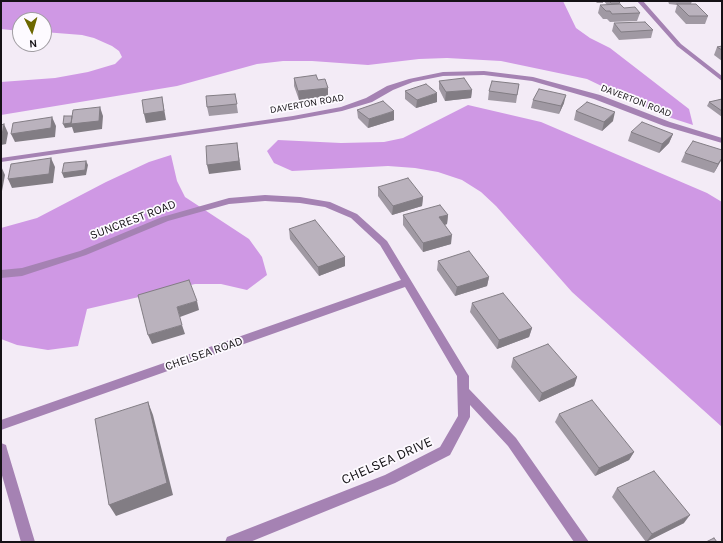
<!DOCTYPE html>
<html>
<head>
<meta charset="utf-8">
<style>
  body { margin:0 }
  #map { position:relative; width:723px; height:543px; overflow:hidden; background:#f3ebf6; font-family:Karla,sans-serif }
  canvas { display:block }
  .frame { position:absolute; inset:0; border:2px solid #151216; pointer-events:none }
  .north { position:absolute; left:12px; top:12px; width:40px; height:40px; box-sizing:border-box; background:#fdfaff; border:1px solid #a09da2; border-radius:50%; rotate:175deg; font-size:11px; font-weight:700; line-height:16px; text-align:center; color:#151216 }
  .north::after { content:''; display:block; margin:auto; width:14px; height:18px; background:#6c6700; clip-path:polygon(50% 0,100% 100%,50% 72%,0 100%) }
</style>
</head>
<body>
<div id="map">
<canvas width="723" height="543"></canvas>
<div class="frame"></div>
<div class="north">N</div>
</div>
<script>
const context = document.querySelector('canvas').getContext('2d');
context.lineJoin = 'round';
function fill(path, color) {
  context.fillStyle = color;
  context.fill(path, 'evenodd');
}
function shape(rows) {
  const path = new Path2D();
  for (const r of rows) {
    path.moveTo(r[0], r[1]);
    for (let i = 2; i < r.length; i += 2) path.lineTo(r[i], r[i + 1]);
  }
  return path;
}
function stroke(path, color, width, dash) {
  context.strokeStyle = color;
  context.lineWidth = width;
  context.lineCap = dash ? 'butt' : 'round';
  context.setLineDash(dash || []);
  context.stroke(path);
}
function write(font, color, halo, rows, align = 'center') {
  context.font = font + ' Karla,sans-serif';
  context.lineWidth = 3.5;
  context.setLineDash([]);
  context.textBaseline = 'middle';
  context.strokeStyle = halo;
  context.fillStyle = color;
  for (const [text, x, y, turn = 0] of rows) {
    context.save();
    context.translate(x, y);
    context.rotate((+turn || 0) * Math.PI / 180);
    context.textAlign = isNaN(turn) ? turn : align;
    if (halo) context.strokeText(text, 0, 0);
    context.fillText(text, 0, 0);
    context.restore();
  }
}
fill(shape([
  [1,1,563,1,576,28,590,38,610,48,689,109,693,125,662,115,587,79,501,61,447,58,419,59,368,65,312,61,283,61,257,64,177,86,1,115,1,82,55,78,88,72,115,64,122,57,119,51,112,46,94,38,82,35,44,32,44,20,20,20,20,31,1,29],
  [468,105,541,122,707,193,722,202,722,427,572,292,496,206,481,192,462,180,438,172,415,168,388,166,292,171,274,163,267,151,278,140,341,143,384,142,403,138],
  [171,155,177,181,185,197,249,239,262,257,267,275,247,290,221,284,195,284,87,309,78,346,48,350,17,345,1,339,1,228,37,218,106,182,149,162]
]), '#cf98e4');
fill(shape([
  [637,1,643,1,681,44,722,76,722,81,677,46,637,1],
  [484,71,533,77,600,95,670,122,722,138,722,143,664,126,594,99,532,81,484,75,443,76,413,82,393,90,372,102,342,111,293,120,1,162,1,158,293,116,341,107,366,98,387,86,409,79,443,72,484,71],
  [265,195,300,197,330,202,357,214,387,241,467,373,469,376,469,389,516,438,589,542,574,542,508,446,470,405,470,417,450,455,395,483,250,542,225,542,227,537,385,475,440,447,458,416,457,376,405,287,1,430,1,420,401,280,380,245,351,218,325,207,300,203,265,201,229,204,168,221,86,255,22,276,1,278,1,270,22,268,80,251,162,217,229,198,265,195],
  [1,443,6,445,7,449,35,542,21,542,1,472,1,443]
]), '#a582b3');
fill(shape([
  [595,1,603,1,603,3,597,3],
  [604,1,623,1,623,2,619,2,619,4,624,8,640,13,637,21,610,22,607,19,603,19,598,13,600,5,607,5],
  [668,1,693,1,692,1,691,4,708,16,705,24,686,24,675,12,677,5,669,4],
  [614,23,653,30,651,38,619,40,612,31],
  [722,46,722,61,714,55,717,47],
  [294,78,318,80,328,96,299,100,294,86],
  [439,81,472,90,471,98,445,101,439,89],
  [519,84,516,103,488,100,489,91],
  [405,91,437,102,416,108,405,99],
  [235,94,238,113,209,116,207,107],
  [722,99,722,117,707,106,709,102],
  [533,100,564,103,559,114,531,108],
  [357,110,394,120,368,128,358,118],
  [576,111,613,121,602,131,574,120],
  [631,132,673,134,669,143,659,153,628,141],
  [685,153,722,159,714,173,681,162],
  [378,187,423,197,422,206,392,215,378,196],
  [403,215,448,215,447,224,445,225,451,244,423,252,403,225],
  [289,229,345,257,345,266,319,276,290,239],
  [438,261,489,277,487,286,455,296,437,270],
  [472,303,532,328,529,337,497,349,470,312],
  [513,358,577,377,574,386,539,402,511,367],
  [559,414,634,452,629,460,595,476,555,422],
  [617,488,684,523,646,542,612,497]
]), '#a099a3');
fill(shape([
  [328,88,328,96,299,100,298,91],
  [472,90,471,98,445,101,446,92],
  [437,93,437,102,416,108,417,100],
  [566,95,564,103,559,114,561,106],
  [162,97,166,120,146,123,144,114],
  [100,107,103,116,102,129,74,133,72,127,65,128,63,124],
  [394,111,394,120,368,128,369,119],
  [615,112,613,121,602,131,604,122],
  [52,117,56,126,55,137,15,142,11,134],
  [4,124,8,133,6,144,1,145,1,135],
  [673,134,669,143,659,153,662,144],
  [237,143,241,170,209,174,207,165],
  [51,158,55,167,53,183,12,188,8,179],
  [722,158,721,160,714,173,718,164],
  [86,161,88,165,86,175,64,178,62,173],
  [1,166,5,175,2,191,1,191],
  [423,197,422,206,392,215,393,206],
  [448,215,447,224,438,227,439,217],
  [452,235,451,244,423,252,423,243],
  [345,257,345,266,319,276,318,267],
  [489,277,487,286,455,296,457,287],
  [197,301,199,310,180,317,177,307],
  [182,325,185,334,152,344,148,335],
  [532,328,529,337,497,349,499,340],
  [577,377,574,386,539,402,542,393],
  [148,402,153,415,173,495,116,516,109,505],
  [634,452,629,460,595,476,599,468],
  [690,515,684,523,646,542,652,534]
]), '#827d84');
const building = shape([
  [609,1,618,1,620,3,611,3,609,1],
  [620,4,624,8,635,7,640,13,612,14,610,11,606,11,600,5,620,4],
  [677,4,696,4,708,16,689,16,677,4],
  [645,22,653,30,621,32,614,23,645,22],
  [722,46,722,50,717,47,722,46],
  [316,75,318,80,325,79,328,88,298,91,294,78,316,75],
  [464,78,472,90,446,92,439,81,464,78],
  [492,81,519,84,517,95,489,91,492,81],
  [426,84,437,93,417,100,405,91,426,84],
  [539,89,566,95,561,106,533,100,539,89],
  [235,94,237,104,207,107,206,96,235,94],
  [162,97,164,111,144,114,142,100,162,97],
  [722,99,722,111,709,102,722,99],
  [383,101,394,111,369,119,357,110,383,101],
  [587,102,615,112,604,122,576,111,587,102],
  [100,107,99,121,71,124,73,110,100,107],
  [64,116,72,116,71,123,63,124,64,116],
  [52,117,51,128,11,134,13,123,52,117],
  [642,122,673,134,662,144,631,132,642,122],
  [4,124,2,135,1,135,1,125,4,124],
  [693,141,722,150,722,158,718,164,685,153,693,141],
  [237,143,239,161,207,165,206,146,237,143],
  [51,158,49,174,8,179,11,164,51,158],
  [86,161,85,170,62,173,64,163,86,161],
  [408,178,423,197,393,206,378,187,408,178],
  [440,205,448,215,439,217,452,235,423,243,403,215,440,205],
  [315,220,345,257,318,267,289,229,315,220],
  [469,251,489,277,457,287,438,261,469,251],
  [189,280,197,301,177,307,182,325,148,335,138,295,189,280],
  [503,293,532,328,499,340,472,303,503,293],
  [548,344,577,377,542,393,513,358,548,344],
  [592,400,634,452,599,468,559,414,592,400],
  [148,402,167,483,109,505,95,419,148,402],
  [654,471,690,515,652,534,617,488,654,471],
  [714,538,717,542,706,542,714,538]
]);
fill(building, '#bab2bd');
stroke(building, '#827d84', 1);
write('10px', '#151216', '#fdfaff', [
  ["DAVERTON ROAD",636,101,21],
  ["DAVERTON ROAD",307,104,-10]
]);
write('12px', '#151216', '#fdfaff', [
  ["SUNCREST ROAD",133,220,-21],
  ["CHELSEA ROAD",204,354,-19]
]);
write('14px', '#151216', '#fdfaff', [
  ["CHELSEA DRIVE",387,461,-24]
]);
</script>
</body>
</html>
